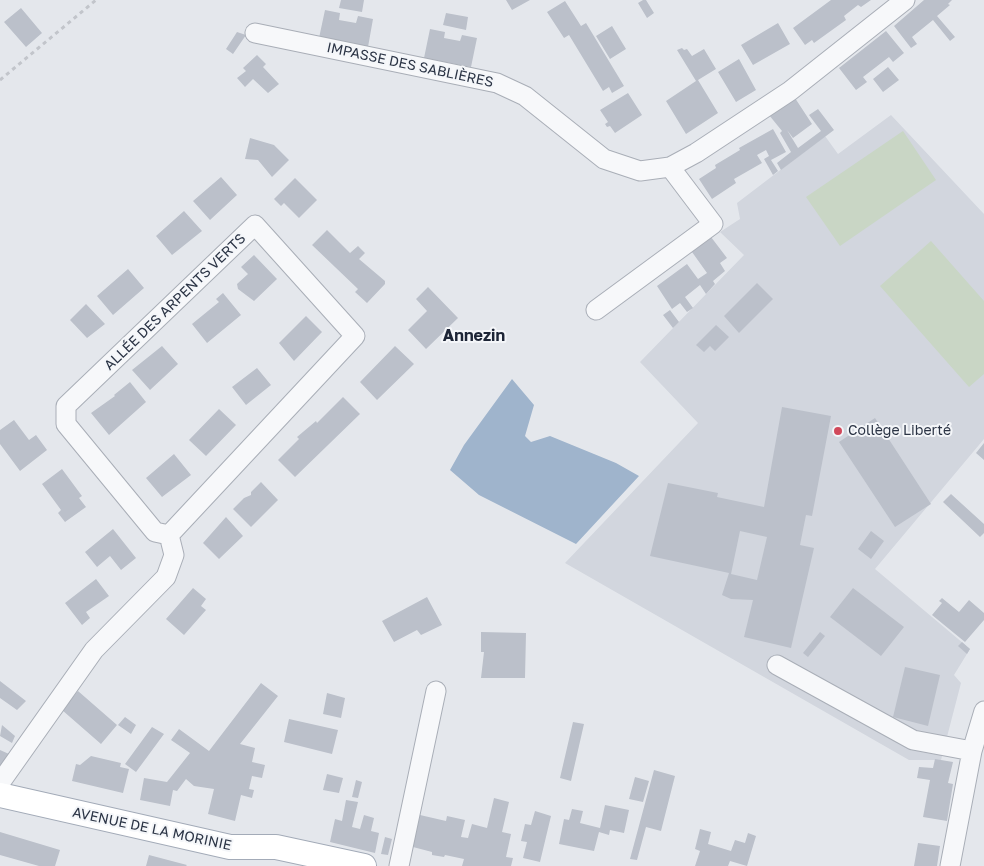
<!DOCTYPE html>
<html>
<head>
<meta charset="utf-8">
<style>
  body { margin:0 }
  canvas { display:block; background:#e4e7ec }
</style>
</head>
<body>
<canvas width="984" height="866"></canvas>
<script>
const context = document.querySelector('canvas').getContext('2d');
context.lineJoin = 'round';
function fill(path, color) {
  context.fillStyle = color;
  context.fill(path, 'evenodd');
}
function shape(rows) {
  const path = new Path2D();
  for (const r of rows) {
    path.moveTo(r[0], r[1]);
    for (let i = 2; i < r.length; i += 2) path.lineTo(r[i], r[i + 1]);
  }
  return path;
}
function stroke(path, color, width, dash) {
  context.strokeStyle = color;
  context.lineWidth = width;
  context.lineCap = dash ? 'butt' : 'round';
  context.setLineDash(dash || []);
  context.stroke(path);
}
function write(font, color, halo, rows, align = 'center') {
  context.font = font + ' "Golos Text",sans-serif';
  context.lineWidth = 4;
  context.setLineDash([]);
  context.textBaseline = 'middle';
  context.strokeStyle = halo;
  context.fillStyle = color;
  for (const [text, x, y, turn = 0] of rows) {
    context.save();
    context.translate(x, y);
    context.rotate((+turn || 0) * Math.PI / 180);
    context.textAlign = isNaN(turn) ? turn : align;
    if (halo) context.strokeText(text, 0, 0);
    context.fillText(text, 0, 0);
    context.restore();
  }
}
fill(shape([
  [891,115,984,214,984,439,875,569,970,649,954,675,961,683,941,760,909,760,565,563,698,423,640,362,744,255,720,232,740,219,737,203,825,136,838,154]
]), '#d2d6de');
fill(shape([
  [903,131,936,180,840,246,806,197],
  [931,241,984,301,984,374,969,387,880,286]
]), '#c9d6c5');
fill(shape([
  [512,379,534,405,525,436,531,442,550,436,616,463,639,476,576,544,479,495,450,470,464,445]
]), '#9fb4cc');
fill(shape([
  [341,0,364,0,362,12,339,8],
  [506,0,530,0,512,10],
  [643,0,646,0,654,13,647,18,638,3],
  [831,0,871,0,861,7,858,5,844,16,846,20,814,43,812,40,805,45,793,28],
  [924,0,952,0,948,4,950,5,937,16,955,37,950,41,933,20,912,37,917,44,911,48,894,26],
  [565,1,581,26,586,23,624,86,612,93,609,87,603,91,569,35,564,38,547,12],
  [21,8,42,33,26,47,4,22],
  [325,10,340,13,339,20,356,23,358,16,373,19,368,47,319,38],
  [446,13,468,17,466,30,443,25],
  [778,23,790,44,753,65,741,45],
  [612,26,626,49,610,59,596,36],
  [430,29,445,32,444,38,460,41,462,35,477,38,471,67,424,58],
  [886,31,904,53,893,62,889,57,863,77,867,82,856,90,839,68],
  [237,32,246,35,233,54,226,49],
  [682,48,684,50,687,49,692,56,704,49,716,69,698,80,718,113,686,134,666,101,696,81,677,50],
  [257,55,266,64,263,67,279,84,268,93,253,79,245,87,237,78,246,71,243,68],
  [739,59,756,90,736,102,718,72],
  [888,67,899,80,883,92,873,79],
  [628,93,642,115,615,133,610,126,607,127,605,124,608,122,600,110],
  [795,98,812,124,793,138,787,130,798,148,821,131,809,115,818,109,834,130,781,170,777,163,791,152,780,133,782,131,769,115],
  [773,129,786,152,771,160,778,171,773,175,764,159,769,156,766,150,757,155,762,163,734,179,736,183,712,199,699,179,716,168,715,165,740,150,739,148],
  [250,138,274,145,289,160,272,177,258,160,245,159],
  [221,177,237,195,210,220,193,201],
  [295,178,317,200,299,218,284,203,281,206,274,199],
  [184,211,202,231,172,255,156,236],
  [327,230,350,253,358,246,365,253,359,259,385,281,385,284,367,303,355,292,358,289,312,245],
  [711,237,727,258,720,263,725,271,713,281,715,284,706,294,700,285,685,297,693,308,687,312,680,303,672,309,657,286,687,264,698,279,707,273,692,252],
  [254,255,277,279,254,301,238,289,237,284,248,274,241,267],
  [128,269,144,288,113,315,97,296],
  [757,283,773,299,739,333,724,316],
  [428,287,458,318,426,349,408,330,427,311,416,299],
  [223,293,241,315,207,343,192,324,219,302,216,299],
  [86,304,105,324,87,338,70,320],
  [670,310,679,322,673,328,663,315],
  [306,316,322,332,294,361,279,343],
  [716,325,729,337,715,351,710,346,704,352,696,345],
  [162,346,178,364,150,390,132,370],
  [395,346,414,364,377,400,360,382],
  [257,368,271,385,246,405,232,387],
  [130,382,146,402,109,435,91,413,115,396,114,395],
  [343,397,360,414,295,477,278,460,299,439,297,437,316,421,317,423],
  [782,407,831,416,812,516,806,515,800,545,814,548,791,648,744,637,753,600,731,599,722,595,729,573,650,556,668,483,718,493,717,497,764,507],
  [740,531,767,537,757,580,731,574],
  [219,409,236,425,206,456,189,440],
  [875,418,931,504,895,527,839,442],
  [14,420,29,440,36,435,47,450,20,471,0,444,0,430],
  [984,443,984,460,976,453],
  [174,454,191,475,162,497,146,478],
  [62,469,82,496,79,498,86,507,65,522,58,513,61,510,42,484],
  [261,482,278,500,251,527,233,509,244,498,251,495,251,492],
  [951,494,984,524,984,533,980,537,943,502],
  [226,517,243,536,219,559,203,543],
  [113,529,136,558,121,570,110,556,97,567,85,552],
  [871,531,884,541,871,559,858,549],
  [96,579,109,596,86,612,90,618,82,625,65,603],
  [193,588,206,599,201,606,206,610,184,635,166,619],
  [853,588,904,627,881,656,830,617],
  [427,597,442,625,421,635,417,630,394,642,382,621],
  [942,598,959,612,969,600,984,613,984,620,965,642,932,615,942,603,939,601],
  [481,632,526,633,525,678,481,678,484,652,481,652],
  [820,632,825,636,808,657,803,653],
  [962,642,970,649,967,654,958,646],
  [905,667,940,675,928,726,893,717],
  [0,681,26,701,17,710,0,698],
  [261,683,278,696,240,744,255,748,252,762,265,765,262,778,252,776,249,789,254,790,252,798,241,795,235,821,208,814,214,789,194,786,186,779,177,791,173,790,170,806,140,800,144,778,167,782,190,753,171,740,179,729,209,751],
  [78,691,117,725,101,744,62,710],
  [327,693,345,698,341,718,323,714],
  [125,717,136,725,131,734,118,725],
  [289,719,338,730,332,754,284,742],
  [573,722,584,724,571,781,560,778],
  [2,725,15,736,12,743,0,736],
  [152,727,164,734,136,772,125,764],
  [0,750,9,754,0,767],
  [91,756,121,763,120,767,129,769,123,793,72,781,76,764,80,765],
  [935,759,953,762,948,783,953,784,947,821,923,817,930,780,917,778,919,767,933,768],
  [654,770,675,776,661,831,646,827,637,860,630,859],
  [327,774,343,778,339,793,323,790],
  [635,777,649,781,643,802,629,799],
  [356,780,362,782,358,798,352,797],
  [494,798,509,802,502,832,511,834,506,857,513,858,511,866,462,866,464,859,445,855,444,857,432,855,432,852,413,847,420,815,446,821,447,816,465,820,461,837,468,838,472,824,487,828],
  [346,800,358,802,352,827,360,829,364,815,374,818,371,831,379,833,375,853,330,842,335,819,342,821],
  [605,805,629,810,624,833,610,830,609,835,599,832,594,851,559,844,564,819,569,820,572,809,583,811,580,823,600,828],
  [535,811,551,816,540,862,523,858,527,842,521,841,525,824,531,825],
  [700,829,711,832,708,844,731,851,735,840,745,843,748,833,756,836,747,866,730,861,728,866,695,866,700,851,695,849],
  [0,832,60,850,55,866,39,866,0,855],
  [385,837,392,839,388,855,381,854],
  [918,843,940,846,937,866,914,866],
  [149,855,187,865,186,866,146,866]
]), '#bbc0ca');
const minor = shape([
  [255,33,497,83,525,96,604,159,640,171,670,167,696,153,790,91,905,0],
  [255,225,355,336,169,535,155,532,66,424,66,406,255,225],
  [596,310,713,224,670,167],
  [777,665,913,740,972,751],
  [0,783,94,650,166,577,174,555,169,535],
  [399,866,436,691],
  [950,866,972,751,984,711]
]);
const major = shape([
  [0,795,230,847,276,847,364,866]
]);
stroke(minor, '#a9aeb7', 21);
stroke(major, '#a3abb8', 26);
stroke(shape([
  [0,80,96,0]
]), '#c2c5cb', 3, [4, 4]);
stroke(minor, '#f7f8fa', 19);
stroke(major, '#fff', 24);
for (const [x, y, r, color] of [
  [838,431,5,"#d1495b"]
]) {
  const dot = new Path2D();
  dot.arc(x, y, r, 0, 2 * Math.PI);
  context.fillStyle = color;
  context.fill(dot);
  stroke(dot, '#f4f6f9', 2);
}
write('14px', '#2b3445', '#f4f6f9', [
  ["IMPASSE DES SABLIÈRES",410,65,12],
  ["ALLÉE DES ARPENTS VERTS",175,302,-44],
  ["AVENUE DE LA MORINIE",152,829,12]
]);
write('14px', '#2b3445', '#f4f6f9', [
  ["Collège Liberté",848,431]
], 'left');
write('bold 16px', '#1d2536', '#f4f6f9', [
  ["Annezin",474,336]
]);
</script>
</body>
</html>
